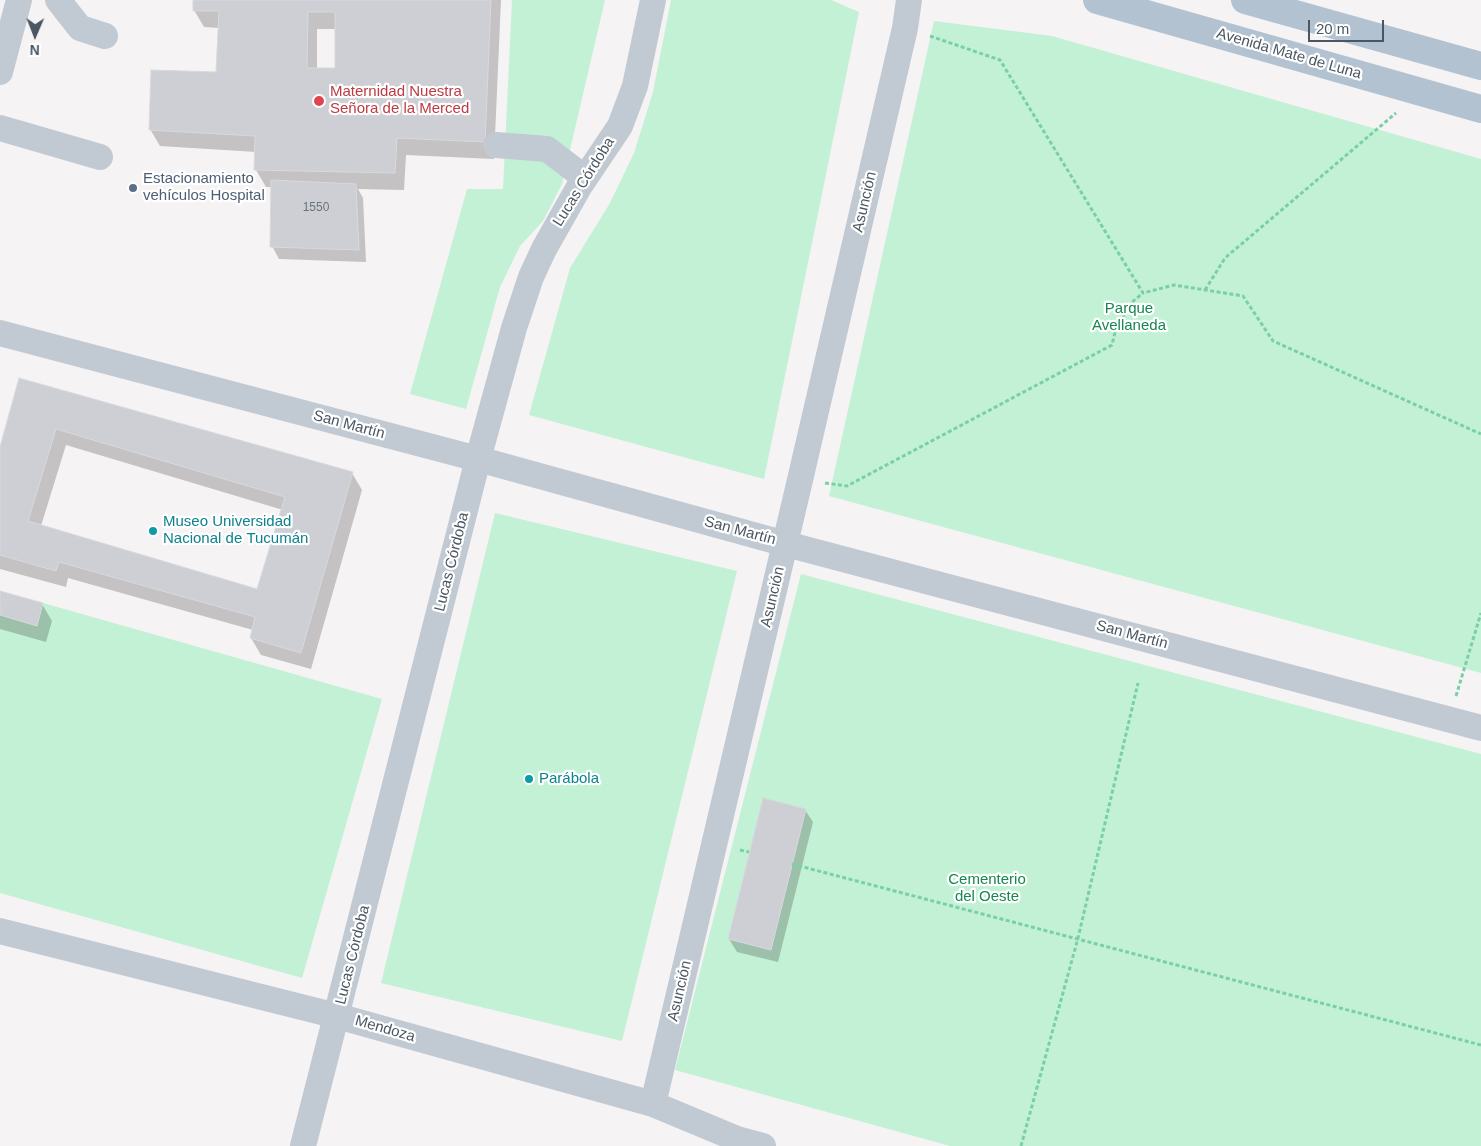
<!DOCTYPE html>
<html>
<head>
<meta charset="utf-8">
<style>
  body { margin:0 }
  #map { position:relative; width:1481px; height:1146px; overflow:hidden; background:#f5f3f3; font-family:Arial,sans-serif }
  canvas { display:block }
  .north { position:absolute; left:10px; top:10px; width:50px; height:50px; -webkit-text-stroke:4px #fff; paint-order:stroke; rotate:181deg; font-size:14px; font-weight:700; line-height:20px; text-align:center; color:#4a5661 }
  .north::after { content:''; display:block; margin:auto; width:18px; height:22px; background:#4a5661; clip-path:polygon(50% 0,100% 100%,50% 72%,0 100%) }
  .scale { position:absolute; left:1308px; top:20px; width:76px; height:22px; box-sizing:border-box; border:2px solid #4a5661; border-top:0; padding-left:6px; font-size:15px; line-height:18px; white-space:nowrap; color:#4a5661; -webkit-text-stroke:4px #fff; paint-order:stroke }
</style>
</head>
<body>
<div id="map">
<canvas width="1481" height="1146"></canvas>
<div class="north">N</div>
<div class="scale">20 m</div>
</div>
<script>
const context = document.querySelector('canvas').getContext('2d');
context.lineJoin = 'round';
function fill(path, color) {
  context.fillStyle = color;
  context.fill(path, 'evenodd');
}
function shape(rows) {
  const path = new Path2D();
  for (const r of rows) {
    path.moveTo(r[0], r[1]);
    for (let i = 2; i < r.length; i += 2) path.lineTo(r[i], r[i + 1]);
  }
  return path;
}
function stroke(path, color, width, dash) {
  context.strokeStyle = color;
  context.lineWidth = width;
  context.lineCap = dash ? 'butt' : 'round';
  context.setLineDash(dash || []);
  context.stroke(path);
}
function write(font, color, halo, rows, align = 'center') {
  context.font = font + ' Arial,sans-serif';
  context.lineWidth = 4.5;
  context.setLineDash([]);
  context.textBaseline = 'middle';
  context.strokeStyle = halo;
  context.fillStyle = color;
  for (const [text, x, y, turn = 0] of rows) {
    context.save();
    context.translate(x, y);
    context.rotate((+turn || 0) * Math.PI / 180);
    context.textAlign = isNaN(turn) ? turn : align;
    if (halo) context.strokeText(text, 0, 0);
    context.fillText(text, 0, 0);
    context.restore();
  }
}
fill(shape([
  [512,0,605,0,562,184,543,221,520,246,500,287,466,409,410,394,467,189,503,189],
  [671,0,831,0,859,12,764,479,529,415,570,268,610,203,634,153,653,92],
  [934,21,1052,36,1481,159,1481,673,829,496],
  [495,513,737,571,622,1041,381,983],
  [801,574,1481,754,1481,1146,950,1146,675,1070],
  [43,603,382,699,302,978,0,893,0,615,37,626]
]), '#c3f1d5');
fill(shape([
  [194,0,501,0,494,159,406,155,404,190,358,189,363,198,366,262,279,259,272,246,273,187,266,187,256,170,256,152,160,146,150,129,218,73,219,28,204,27,194,10],
  [317,29,336,29,336,70,317,69],
  [20,380,352,473,362,490,311,669,261,655,251,638,253,630,68,578,66,587,0,569,0,451],
  [66,445,283,510,258,591,41,526],
  [0,592,42,604,52,621,46,642,0,629],
  [805,810,813,822,778,962,737,952,729,939]
]), '#0003');
const building = shape([
  [193,0,491,0,485,142,397,138,395,173,254,170,255,136,149,130,151,70,216,72,219,11,193,11,193,0],
  [308,12,335,12,335,68,307,68,308,12],
  [271,180,356,184,359,250,270,247,271,180],
  [19,378,353,472,301,653,250,638,255,617,59,562,56,571,0,555,0,447,19,378],
  [56,429,285,497,257,589,28,521,56,429],
  [0,591,43,603,37,626,0,615,0,591],
  [763,798,806,809,771,950,728,939,763,798]
]);
fill(building, '#cdcfd5');
stroke(building, '#d7d9de', 1);
stroke(shape([
  [930,36,1000,60,1143,293,1174,285,1243,296,1273,341,1481,434],
  [1205,290,1225,258,1396,113],
  [825,483,847,486,1112,345,1115,332,1131,303,1143,293],
  [1456,696,1481,613],
  [740,850,749,852],
  [792,864,1481,1045],
  [1021,1146,1078,938,1138,683]
]), '#7ad0a6', 3, [4, 2.5]);
stroke(shape([
  [58,0,80,28,105,36],
  [0,72,19,0],
  [0,128,100,157],
  [496,145,547,149,585,178],
  [0,333,478,459,786,544,1481,728],
  [0,931,337,1016,653,1104,737,1139,763,1146],
  [653,1104,800,480,905,28,909,0],
  [303,1146,478,459,514,328,531,277,544,249,579,187,620,126,635,86,653,0]
]), '#c1cad2', 26);
stroke(shape([
  [1097,0,1481,109],
  [1245,0,1481,66]
]), '#b3c2d1', 28);
for (const [x, y, r, color] of [
  [319,101,6,"#e0444e"],
  [133,188,5,"#5c6f8a"],
  [153,531,5,"#0f9aa8"],
  [529,779,5,"#0f9aa8"]
]) {
  const dot = new Path2D();
  dot.arc(x, y, r, 0, 2 * Math.PI);
  context.fillStyle = color;
  context.fill(dot);
  stroke(dot, '#fff', 2);
}
write('12px', '#6b747e', null, [
  ["1550",316,208]
]);
write('15px', '#4a5661', '#fff', [
  ["Avenida Mate de Luna",1289,54,16],
  ["Lucas Córdoba",584,182,-58],
  ["Asunción",865,202,-77],
  ["San Martín",349,425,15],
  ["San Martín",740,531,15],
  ["Lucas Córdoba",452,562,-76],
  ["Asunción",773,597,-77],
  ["San Martín",1132,635,15],
  ["Lucas Córdoba",353,955,-76],
  ["Asunción",680,991,-77],
  ["Mendoza",385,1029,16]
]);
write('15px', '#be3a42', '#fff', [
  ["Maternidad Nuestra",330,92],
  ["Señora de la Merced",330,109]
], 'left');
write('15px', '#4e5e75', '#fff', [
  ["Estacionamiento",143,179],
  ["vehículos Hospital",143,196]
], 'left');
write('15px', '#17864f', '#fff', [
  ["Parque",1129,309],
  ["Avellaneda",1129,326],
  ["Cementerio",987,880],
  ["del Oeste",987,897]
]);
write('15px', '#0d838f', '#fff', [
  ["Museo Universidad",163,522],
  ["Nacional de Tucumán",163,539],
  ["Parábola",539,779]
], 'left');
</script>
</body>
</html>
